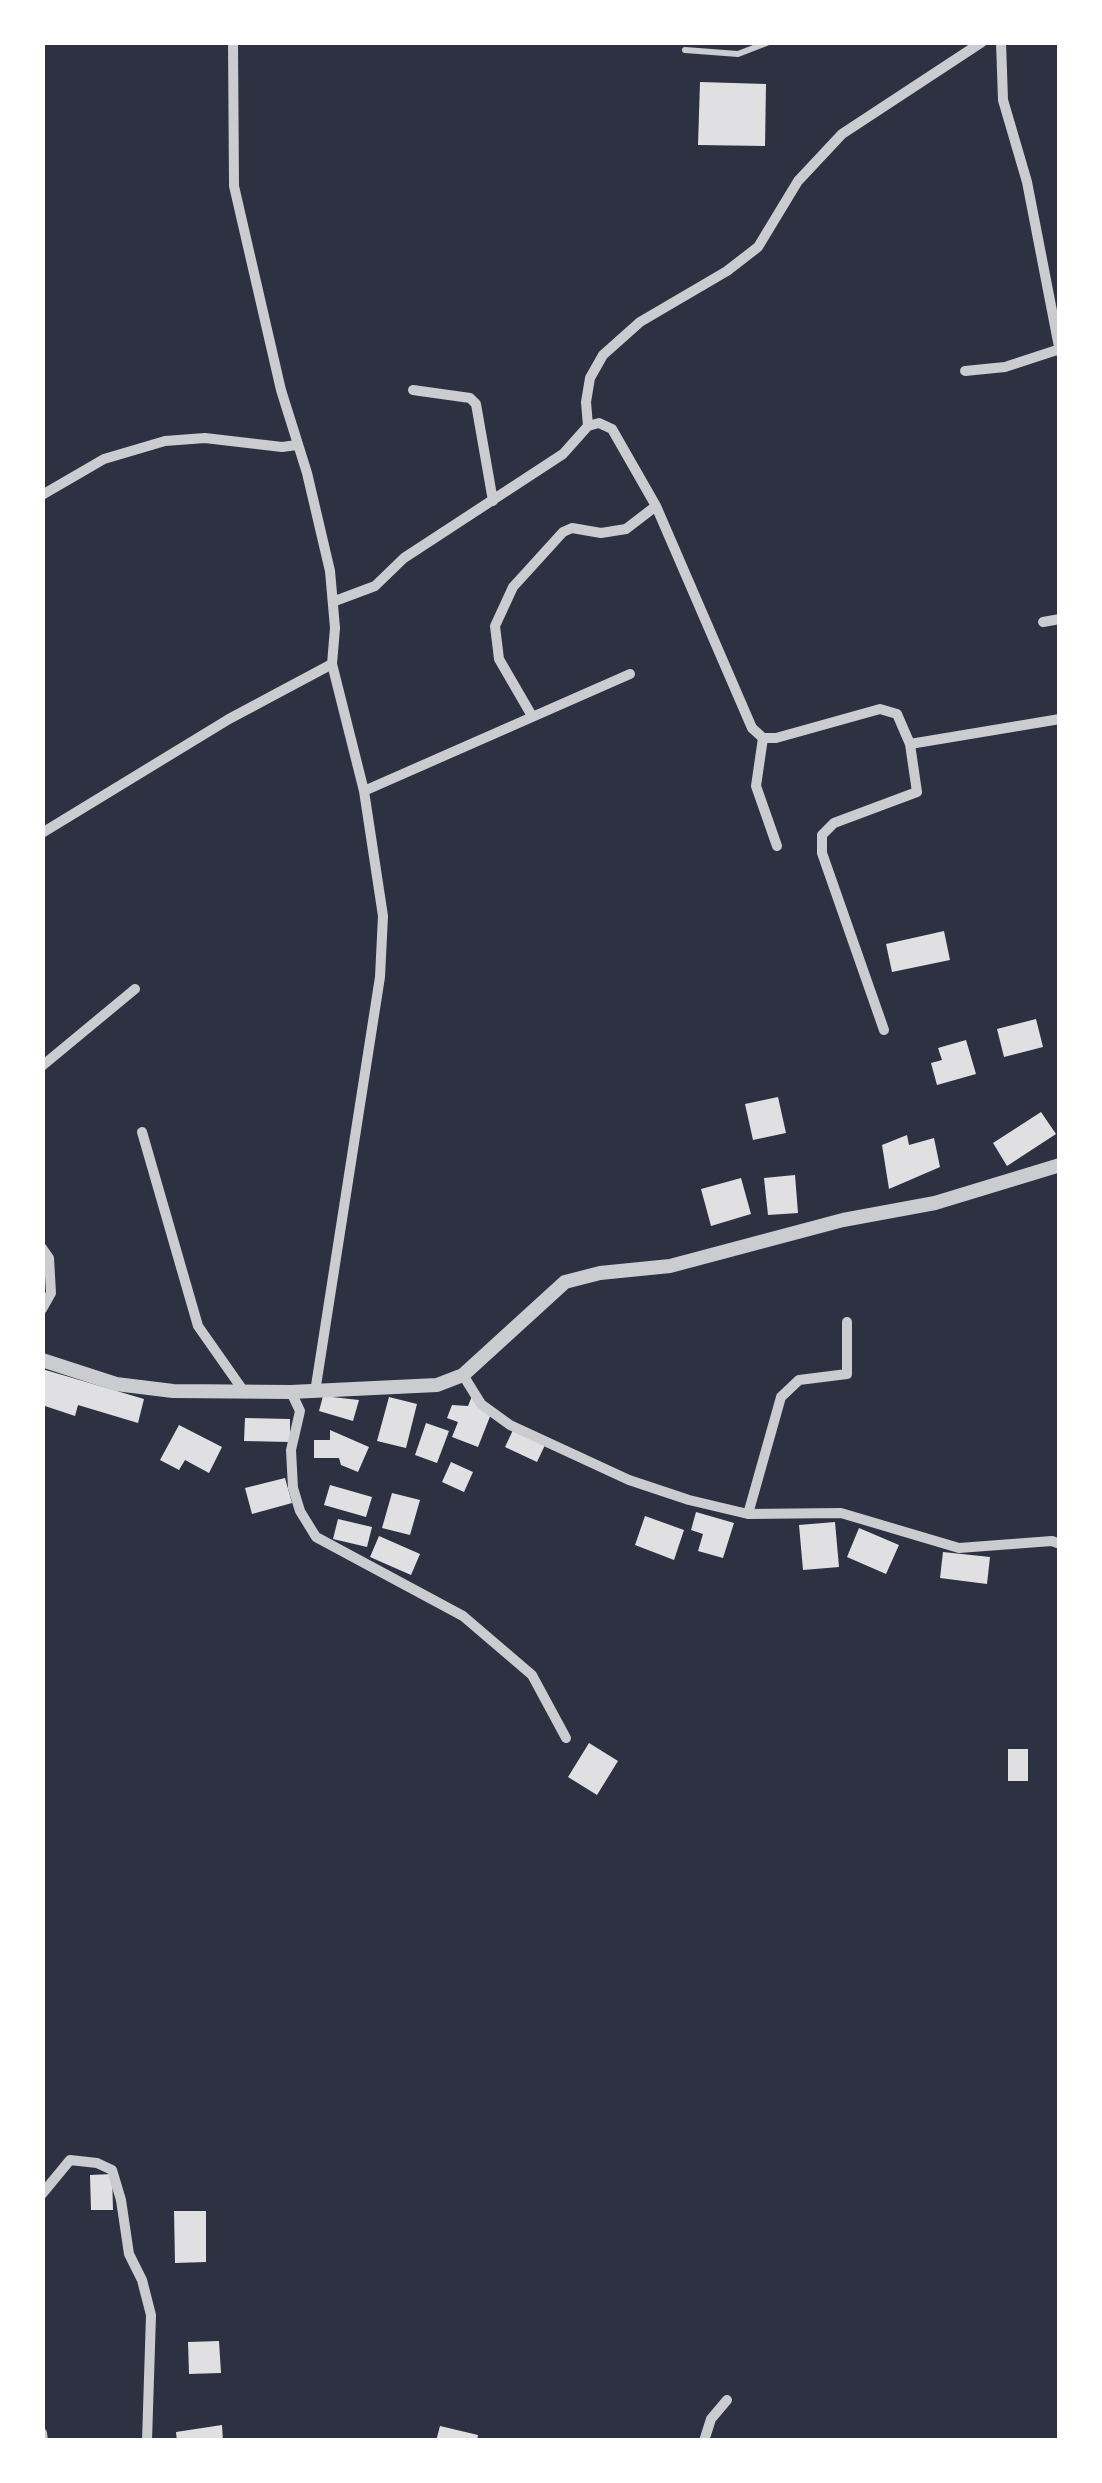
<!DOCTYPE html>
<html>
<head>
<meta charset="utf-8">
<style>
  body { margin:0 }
  #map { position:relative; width:1102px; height:2483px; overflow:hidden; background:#2d3142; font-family:Rubik,sans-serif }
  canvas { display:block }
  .frame { position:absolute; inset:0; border:45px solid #fff; pointer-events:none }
</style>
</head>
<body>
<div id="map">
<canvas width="1102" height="2483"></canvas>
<div class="frame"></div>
</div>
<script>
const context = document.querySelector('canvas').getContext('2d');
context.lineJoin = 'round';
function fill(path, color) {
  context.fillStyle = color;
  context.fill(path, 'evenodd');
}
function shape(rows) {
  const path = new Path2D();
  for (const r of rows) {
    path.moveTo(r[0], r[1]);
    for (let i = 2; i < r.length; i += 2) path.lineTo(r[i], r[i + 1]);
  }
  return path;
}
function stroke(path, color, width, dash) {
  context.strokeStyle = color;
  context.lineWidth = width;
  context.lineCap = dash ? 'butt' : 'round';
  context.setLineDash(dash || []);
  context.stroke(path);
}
fill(shape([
  [700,82,766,84,765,146,698,145],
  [944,931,950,960,892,972,886,944],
  [1036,1019,1043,1047,1004,1057,997,1029],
  [966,1040,976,1074,937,1085,931,1063,942,1060,938,1048],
  [778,1097,786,1133,753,1140,745,1104],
  [1041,1112,1056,1134,1007,1166,993,1143],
  [907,1135,909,1145,934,1138,940,1167,889,1189,882,1145],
  [795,1175,798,1213,768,1215,764,1178],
  [741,1178,751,1214,711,1226,701,1189],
  [42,1369,144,1399,138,1423,78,1405,75,1416,42,1405],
  [323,1396,359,1400,353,1421,319,1411],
  [472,1396,491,1414,478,1447,452,1437,458,1422,447,1418,452,1405,468,1406],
  [389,1397,417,1404,406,1448,377,1441],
  [245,1418,290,1419,290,1442,244,1441],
  [426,1423,449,1431,437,1463,415,1455],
  [179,1425,222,1447,209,1473,185,1460,179,1470,160,1460],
  [330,1430,369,1447,358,1472,341,1465,339,1458,314,1458,314,1440,330,1440],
  [513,1430,545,1445,537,1462,505,1447],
  [451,1462,473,1472,464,1492,442,1482],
  [285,1478,292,1503,252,1514,245,1488],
  [330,1485,372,1497,366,1517,324,1505],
  [392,1493,420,1500,410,1535,382,1528],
  [696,1512,734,1523,723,1558,698,1551,703,1534,691,1530],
  [645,1516,684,1530,674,1560,635,1545],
  [338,1519,372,1527,367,1547,333,1539],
  [835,1522,839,1567,803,1570,799,1525],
  [859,1528,899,1545,886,1574,847,1557],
  [379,1536,420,1554,411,1575,370,1557],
  [943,1552,990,1557,987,1584,940,1578],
  [589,1743,618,1761,597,1795,568,1777],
  [1008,1749,1028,1749,1028,1781,1008,1781],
  [112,2174,113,2210,91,2210,90,2175],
  [174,2211,206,2211,206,2262,175,2263],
  [219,2341,221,2373,189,2374,188,2342],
  [222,2425,223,2441,177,2441,176,2432],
  [440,2426,478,2435,477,2441,436,2441]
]), '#e0e0e3');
stroke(shape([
  [685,50,738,54,769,42]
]), '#caccd0', 6);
stroke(shape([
  [233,42,234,186,281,390,307,473,330,571,335,628,332,664,364,791,383,916,380,977,315,1392],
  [1001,42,1003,100,1027,182,1060,352],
  [965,371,1005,367,1060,349],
  [413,390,470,398,476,404,493,501],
  [588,426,586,402,590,378,603,355,640,322,727,271,758,247,798,181,842,134,982,42],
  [42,495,104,459,165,441,205,438,282,447,297,445],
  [335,601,375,586,404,558,563,454,588,426,599,423,612,429,656,506,752,728,763,738,776,738,880,709,897,714,910,744,917,792,834,823,822,835,822,853,884,1030],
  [1043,622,1060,619],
  [532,716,499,659,495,626,513,587,563,532,572,528,601,533,626,529,656,506],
  [763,738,756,786,777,846],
  [910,744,1060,719],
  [364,791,630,674],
  [42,833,229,719,332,664],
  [42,1066,135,989],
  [142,1132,198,1326,245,1393],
  [42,1248,49,1258,51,1293,42,1309],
  [463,1375,481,1404,510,1425,629,1480,689,1500,748,1514,841,1513,959,1548,1052,1541,1060,1544],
  [291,1392,300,1411,291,1450,293,1488,300,1511,316,1537,463,1616,532,1675,566,1738],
  [748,1514,781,1397,799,1380,847,1374,847,1322],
  [42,2194,70,2160,97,2163,112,2170,121,2200,129,2254,142,2280,151,2315,147,2441],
  [42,2433,43,2441],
  [704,2441,711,2419,727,2400]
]), '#caccd0', 10);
stroke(shape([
  [42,1360,116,1384,173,1391,291,1392,437,1385,463,1375,565,1282,600,1273,670,1266,843,1220,935,1203,1060,1165]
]), '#caccd0', 14);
</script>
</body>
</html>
